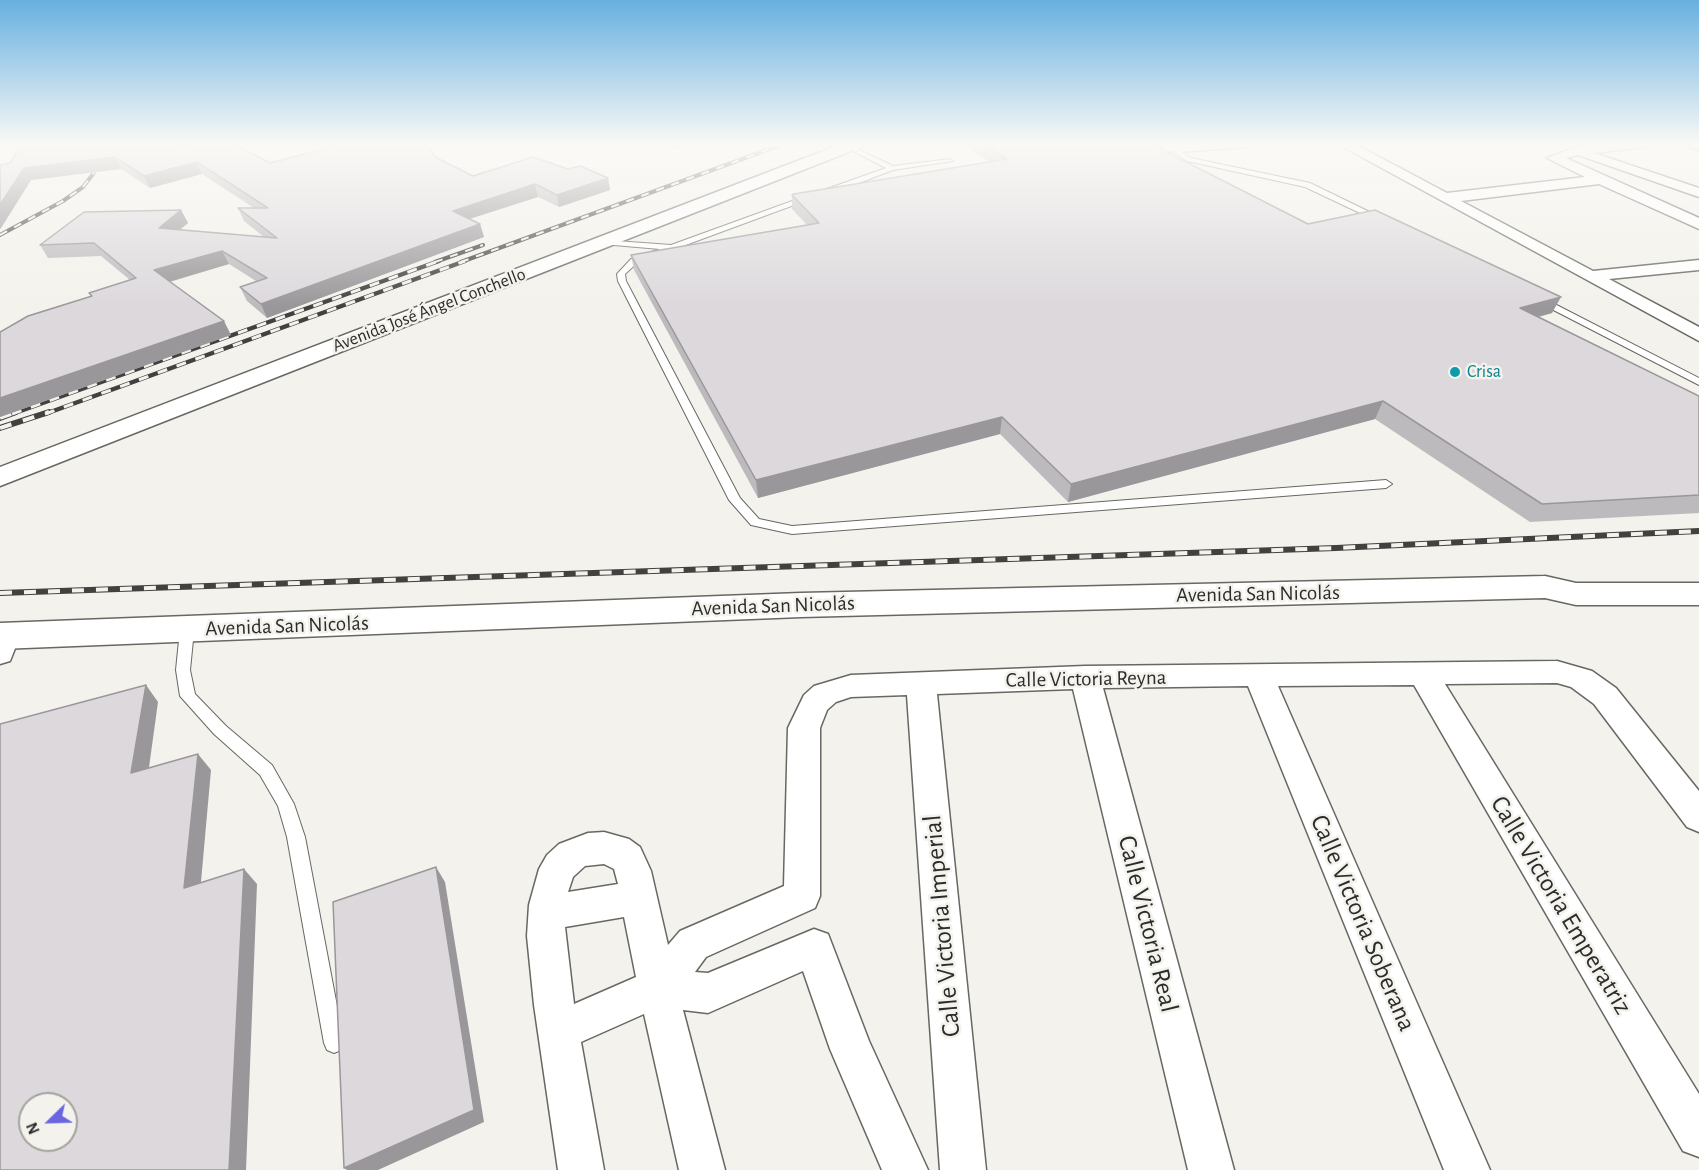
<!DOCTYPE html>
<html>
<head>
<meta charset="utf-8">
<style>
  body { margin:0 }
  #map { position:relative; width:1699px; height:1170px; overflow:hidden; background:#f3f2ec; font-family:"Alegreya Sans",sans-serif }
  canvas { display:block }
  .north { position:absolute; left:18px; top:1092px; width:60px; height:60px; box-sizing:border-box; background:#f3f2ec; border:2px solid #a3a39e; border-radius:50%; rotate:247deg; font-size:16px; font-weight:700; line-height:24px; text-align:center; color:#2c2c2a }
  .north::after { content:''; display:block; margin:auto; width:21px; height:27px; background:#6b66e0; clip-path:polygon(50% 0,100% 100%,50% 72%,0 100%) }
</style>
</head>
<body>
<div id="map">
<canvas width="1699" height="1170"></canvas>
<div class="north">N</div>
</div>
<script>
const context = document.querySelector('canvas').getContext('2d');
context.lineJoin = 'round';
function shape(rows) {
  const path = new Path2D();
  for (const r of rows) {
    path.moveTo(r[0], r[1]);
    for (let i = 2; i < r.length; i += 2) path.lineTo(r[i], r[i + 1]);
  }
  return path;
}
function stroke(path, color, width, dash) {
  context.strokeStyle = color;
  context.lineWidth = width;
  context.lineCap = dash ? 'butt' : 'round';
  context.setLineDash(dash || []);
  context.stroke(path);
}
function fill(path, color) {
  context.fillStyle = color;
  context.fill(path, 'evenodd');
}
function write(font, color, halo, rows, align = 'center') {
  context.font = font + ' "Alegreya Sans",sans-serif';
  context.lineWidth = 5;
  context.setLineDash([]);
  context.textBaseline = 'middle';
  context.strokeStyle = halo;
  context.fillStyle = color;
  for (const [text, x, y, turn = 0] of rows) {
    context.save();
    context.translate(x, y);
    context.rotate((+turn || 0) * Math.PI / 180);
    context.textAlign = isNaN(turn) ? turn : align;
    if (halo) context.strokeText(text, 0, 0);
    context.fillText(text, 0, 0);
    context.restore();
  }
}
const service = shape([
  [0,143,14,143,0,146,0,143],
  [847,146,851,146,893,166,950,159,953,161,893,170,830,194,824,194,824,190,886,168,847,148,847,146],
  [1170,147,1174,147,1191,158,1310,183,1386,220,1379,222,1305,187,1187,161,1170,149,1170,147],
  [806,196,813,198,637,263,625,274,626,281,740,498,759,519,792,526,1386,480,1392,484,1386,488,792,534,751,525,729,500,618,281,617,274,631,259,660,249,602,244,598,242,602,240,671,245,806,196],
  [1539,296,1699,378,1699,385,1536,301,1534,299,1539,296],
  [187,625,192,626,194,630,190,670,195,694,226,726,272,765,294,804,305,837,344,1043,341,1050,334,1053,327,1050,324,1043,287,837,278,806,260,775,214,734,180,696,176,670,180,630,182,626,187,625]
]);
const minor = shape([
  [1156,143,1175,144,1254,143,1247,147,1178,152,1167,151,1156,143],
  [1336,143,1353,143,1447,193,1585,177,1547,158,1576,147,1612,143,1650,143,1644,147,1594,153,1699,188,1699,197,1578,155,1566,158,1699,218,1699,229,1599,184,1461,201,1593,271,1699,260,1699,270,1609,279,1699,327,1699,341,1336,143],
  [1684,143,1699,143,1699,150,1686,146,1684,143],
  [6,626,16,629,20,636,10,661,0,664,0,627,6,626],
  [1557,661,1592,671,1616,688,1699,791,1699,832,1687,827,1594,704,1571,687,1557,683,1445,684,1699,1094,1699,1157,1683,1151,1414,685,1278,686,1490,1170,1444,1170,1248,686,1103,688,1234,1170,1188,1170,1073,689,937,694,986,1170,940,1170,907,695,851,697,836,702,827,710,820,728,820,896,815,908,706,957,695,972,708,973,814,929,828,934,869,1041,928,1170,882,1170,830,1049,803,971,708,1013,683,1010,725,1170,679,1170,644,1014,581,1042,604,1170,558,1170,534,1005,527,936,529,905,539,869,547,855,559,844,588,833,604,832,629,839,640,847,651,871,668,945,680,931,784,886,788,728,804,695,814,686,851,675,1085,666,1557,661],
  [604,864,614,869,618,884,568,892,573,877,585,866,604,864],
  [624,917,636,977,574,1004,565,927,624,917]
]);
const tertiary = shape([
  [1545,576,1576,583,1699,583,1699,605,1576,605,1545,598,801,617,0,649,0,623,801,593,1545,576]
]);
const secondary = shape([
  [844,143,866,143,864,146,0,486,0,467,844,143]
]);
stroke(service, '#686762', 2);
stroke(minor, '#686762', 3);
stroke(tertiary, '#686762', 3);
stroke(secondary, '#686762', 3);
fill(service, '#fff');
fill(minor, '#fff');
fill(tertiary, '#fff');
fill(secondary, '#fff');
const railFar2 = shape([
  [0,235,63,201,83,187,93,174,106,143],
  [435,262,483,245],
  [461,262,786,143]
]);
const railFar1 = shape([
  [12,414,439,261],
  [45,414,465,261]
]);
const rail = shape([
  [0,418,16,412],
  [0,428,49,412],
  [0,593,1336,548,1699,531]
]);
stroke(railFar2, '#41413f', 4);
stroke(railFar1, '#41413f', 4.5);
stroke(rail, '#41413f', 6);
stroke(railFar2, '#f3f2ec', 2, [8]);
stroke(railFar1, '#f3f2ec', 3, [10]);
stroke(rail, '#f3f2ec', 4, [12]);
fill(shape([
  [22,143,182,143,181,147,270,163,435,157,473,176,568,169,608,178,610,190,559,207,538,197,470,219,480,224,484,237,267,318,247,301,240,287,256,281,229,264,170,282,231,335,0,417,0,332,91,296,89,293,130,280,101,256,48,258,40,245,181,210,188,223,179,230,264,237,244,221,238,208,254,208,202,174,150,188,121,169,31,180,1,228,10,163],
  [655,143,693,143,674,149],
  [961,143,1149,143,1308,224,1552,313,1539,317,1699,396,1699,513,1530,522,1375,419,1068,502,1000,434,758,498,634,270,631,255,807,225,792,209,792,195,990,162]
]), '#bdbabd');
fill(shape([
  [175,143,182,143,180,161,174,149],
  [673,143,693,143,674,149],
  [115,157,121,169,31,180,1,228,0,229,0,205,24,168],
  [197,162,202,174,150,188,144,176],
  [608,178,610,190,559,207,557,195],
  [535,184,538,197,456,223,453,211],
  [181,210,188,223,166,241,159,228],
  [480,224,484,237,267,318,261,304],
  [222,251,229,264,161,284,154,270],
  [1561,297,1552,313,1511,324,1520,308],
  [224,321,231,335,0,417,0,398],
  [1383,401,1375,419,1068,502,1071,484],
  [1002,417,1000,434,758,498,756,480],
  [146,685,158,702,146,789,131,773],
  [198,754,211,770,199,904,184,888],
  [436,867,445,882,484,1122,378,1170,347,1170,344,1168],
  [244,869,257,884,246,1170,229,1170]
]), '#9a979a');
const building = shape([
  [22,143,175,143,174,149,198,143,232,143,270,163,346,143,416,143,430,149,435,157,473,176,533,157,568,169,580,166,608,178,557,195,535,184,453,211,480,224,261,304,240,287,267,278,222,251,154,270,224,321,0,398,0,332,28,316,92,296,89,293,136,278,94,243,40,245,84,212,181,210,159,228,277,238,238,208,268,208,197,162,144,176,115,157,24,168,0,205,0,165,10,163,22,143],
  [982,143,1149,143,1308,224,1375,210,1561,297,1520,308,1699,396,1699,495,1542,504,1383,401,1071,484,1002,417,756,480,631,255,819,223,792,195,794,194,1007,159,982,143],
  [146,685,131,773,198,754,184,888,244,869,229,1170,0,1170,0,724,146,685],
  [30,1104,66,1104,66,1140,30,1140,30,1104],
  [436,867,474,1110,344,1168,333,902,436,867]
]);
fill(building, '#dcd8dc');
stroke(building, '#9a979a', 1.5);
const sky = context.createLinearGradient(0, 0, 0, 307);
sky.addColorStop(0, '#67b0e0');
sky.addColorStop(0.47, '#faf9f6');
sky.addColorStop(1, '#faf9f600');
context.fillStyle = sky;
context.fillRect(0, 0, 1699, 307);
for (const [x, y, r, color] of [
  [1455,372,6,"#0f9aa8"]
]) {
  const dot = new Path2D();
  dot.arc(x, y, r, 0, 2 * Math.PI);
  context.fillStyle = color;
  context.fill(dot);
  stroke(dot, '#f3f2ec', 2);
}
write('18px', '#2c2c2a', '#f3f2ec', [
  ["Avenida José Ángel Conchello",429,310,-21]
]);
write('18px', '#0d838f', '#f3f2ec', [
  ["Crisa",1467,372]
], 'left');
write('21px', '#2c2c2a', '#f3f2ec', [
  ["Avenida San Nicolás",1258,594,-1],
  ["Avenida San Nicolás",773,606,-2],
  ["Avenida San Nicolás",287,626,-2],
  ["Calle Victoria Reyna",1086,679,-1]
]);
write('26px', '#2c2c2a', '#f3f2ec', [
  ["Calle Victoria Emperatriz",1561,905,59],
  ["Calle Victoria Soberana",1363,923,67],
  ["Calle Victoria Real",1148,924,76],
  ["Calle Victoria Imperial",942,926,-95]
]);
</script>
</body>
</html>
